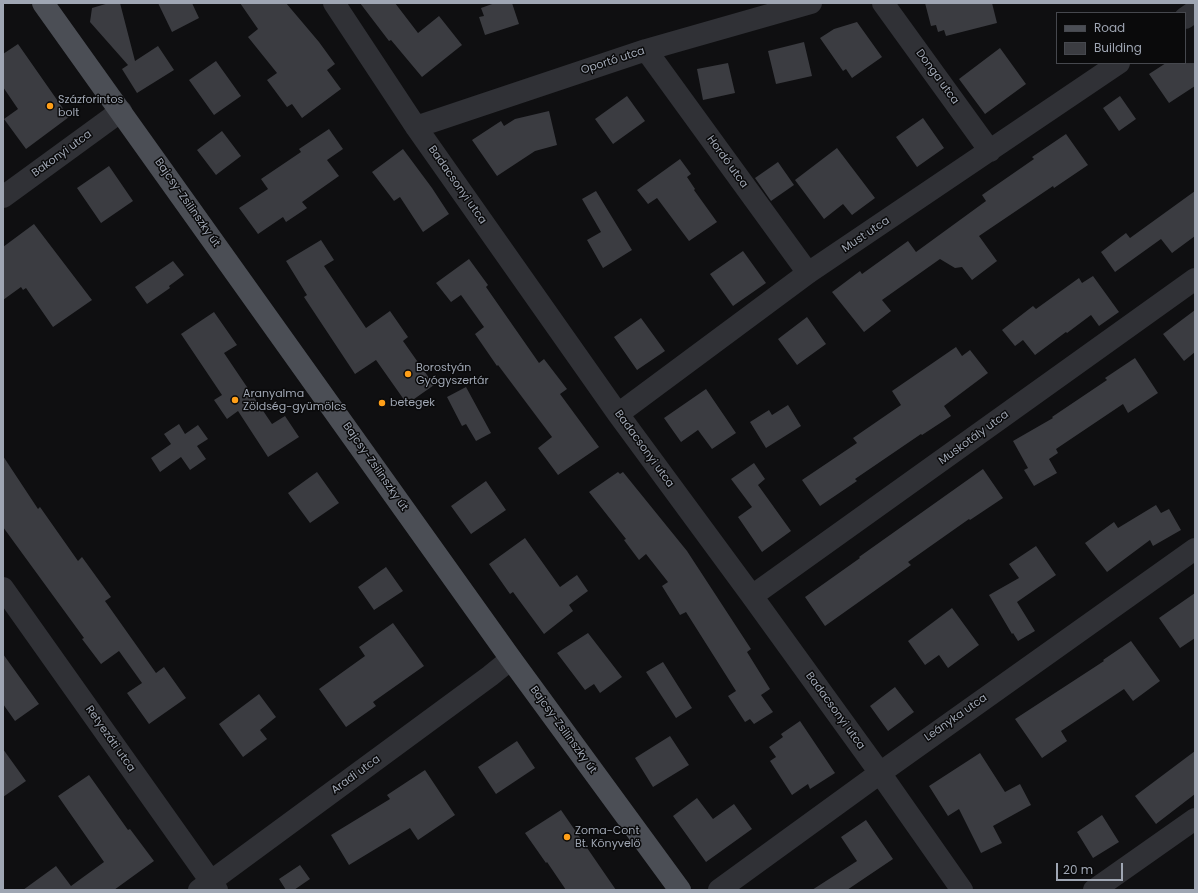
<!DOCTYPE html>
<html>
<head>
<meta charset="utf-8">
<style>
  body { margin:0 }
  #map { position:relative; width:1198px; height:893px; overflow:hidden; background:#0f0f11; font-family:Poppins,sans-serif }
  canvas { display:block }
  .frame { position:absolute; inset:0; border:4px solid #9fa6b3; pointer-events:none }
  .legend { position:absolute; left:1056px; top:12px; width:130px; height:52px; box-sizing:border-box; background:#0a0a0b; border:1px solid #46484e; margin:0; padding:5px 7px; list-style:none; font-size:12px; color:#9fa6b3 }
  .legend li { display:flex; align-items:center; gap:8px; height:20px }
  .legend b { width:20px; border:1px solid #46484e }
  .scale { position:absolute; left:1056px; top:863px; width:67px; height:18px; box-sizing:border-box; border:2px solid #9fa6b3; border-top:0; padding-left:5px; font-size:12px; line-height:14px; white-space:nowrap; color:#9fa6b3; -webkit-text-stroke:3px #0a0a0b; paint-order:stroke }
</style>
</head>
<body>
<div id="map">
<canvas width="1198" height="893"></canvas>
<div class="frame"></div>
<ul class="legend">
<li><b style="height:5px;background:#4b4e55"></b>Road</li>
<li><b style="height:11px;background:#3b3c41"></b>Building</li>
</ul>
<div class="scale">20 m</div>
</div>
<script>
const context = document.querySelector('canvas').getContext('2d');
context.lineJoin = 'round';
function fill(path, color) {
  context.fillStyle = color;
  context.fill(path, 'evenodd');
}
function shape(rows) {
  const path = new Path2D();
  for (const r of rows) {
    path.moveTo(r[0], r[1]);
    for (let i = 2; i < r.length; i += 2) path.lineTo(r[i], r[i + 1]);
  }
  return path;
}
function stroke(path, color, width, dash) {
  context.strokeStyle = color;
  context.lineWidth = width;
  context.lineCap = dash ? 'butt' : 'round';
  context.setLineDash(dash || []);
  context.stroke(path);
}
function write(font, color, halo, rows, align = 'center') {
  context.font = font + ' Poppins,sans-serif';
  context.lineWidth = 3;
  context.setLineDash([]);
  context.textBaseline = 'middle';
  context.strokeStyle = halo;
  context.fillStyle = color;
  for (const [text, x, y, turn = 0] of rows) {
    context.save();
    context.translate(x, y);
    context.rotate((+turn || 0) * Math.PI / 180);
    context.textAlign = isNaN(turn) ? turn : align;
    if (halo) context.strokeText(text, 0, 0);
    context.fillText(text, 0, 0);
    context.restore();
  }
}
fill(shape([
  [109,3,120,3,135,61,158,46,174,70,137,93,122,69,128,65,90,22,92,8],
  [158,3,192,3,199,18,172,32],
  [240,3,286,3,319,42,335,64,327,70,341,89,302,118,292,104,287,107,267,80,277,73,248,37,258,29],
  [360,3,395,3,418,33,439,16,462,45,422,77,391,40,389,41],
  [495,3,512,3,519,24,485,35,479,17,484,16,481,8],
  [925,3,992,3,997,23,946,36,944,30,938,32,936,25,931,26],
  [857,22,882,57,852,78,846,69,843,71,820,38,834,29],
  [804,42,812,76,776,84,768,51],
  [18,44,69,117,26,149,4,119,18,109,3,87,3,54],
  [1000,48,1026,84,985,114,959,79],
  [216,61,241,96,214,115,189,80],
  [728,63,735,93,703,100,697,69],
  [1166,63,1195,63,1195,86,1169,103,1149,74],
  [627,96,645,121,613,144,595,119],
  [1120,96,1136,119,1119,131,1103,108],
  [549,111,557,145,535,151,497,176,472,140,501,121,504,126,515,119],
  [923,118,944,148,917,167,896,137],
  [329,129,343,149,327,160,339,176,302,202,307,208,286,222,283,217,258,234,239,208,268,189,261,179,301,152,299,149],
  [222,131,241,156,216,175,197,150],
  [1066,134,1088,165,1054,188,1053,186,979,236,997,261,972,280,962,267,955,268,940,259,882,300,891,311,864,332,832,292,860,271,862,274,908,241,916,252,986,201,982,195,1034,159,1032,157],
  [837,148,875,198,852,215,843,204,824,219,795,180],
  [403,149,432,188,449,214,423,232,400,197,394,201,372,172],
  [680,159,691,174,687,177,695,189,694,190,717,222,689,241,657,198,648,204,637,190],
  [778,162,794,185,771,201,755,178],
  [109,166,133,201,101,223,77,188],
  [596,191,632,250,603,268,587,240,601,232,582,199],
  [1195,191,1195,236,1172,253,1161,239,1115,272,1101,252,1126,233,1130,238],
  [34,224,92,300,53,327,26,288,23,290,21,287,3,300,3,247],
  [321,240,334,260,324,266,366,328,390,311,408,337,403,341,434,385,407,404,376,360,355,374,304,297,307,295,286,261],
  [743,251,766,283,733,306,710,274],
  [469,259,488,285,486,287,539,363,544,359,567,389,560,394,599,447,558,475,538,448,552,437,498,365,497,366,475,334,484,327,461,295,451,302,436,283],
  [173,261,184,275,169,286,170,288,147,304,135,287],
  [1093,276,1119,312,1099,326,1091,315,1067,333,1066,332,1035,355,1023,340,1015,346,1002,330,1033,306,1036,309,1079,278,1082,283],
  [1195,310,1195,352,1184,361,1163,334],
  [214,312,237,345,224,353,272,424,285,416,299,437,268,457,238,411,227,419,214,400,222,395,181,334],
  [807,317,826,344,797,365,778,339],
  [641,318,665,351,637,370,614,337],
  [956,347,962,356,970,350,988,373,944,406,951,416,922,435,921,434,855,479,857,481,820,506,802,480,857,443,853,438,901,405,892,391],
  [1135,358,1158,393,1128,413,1123,404,1056,449,1058,453,1049,459,1057,473,1034,486,1024,470,1028,468,1013,441,1053,418,1052,417,1107,380,1105,378],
  [466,387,491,433,476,441,466,424,462,426,447,397],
  [706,389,736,433,712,449,698,430,681,442,664,418],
  [788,405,801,426,766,448,750,422,769,410,772,415],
  [179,424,185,434,198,425,208,439,197,446,206,459,190,470,181,457,160,472,151,458,171,444,164,434],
  [3,456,38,509,40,507,78,561,82,557,111,597,105,601,156,673,164,667,186,698,149,724,127,693,142,683,119,651,101,664,82,639,84,638,3,527],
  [754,463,765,479,758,485,791,531,762,552,738,517,752,507,731,479],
  [983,469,1003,498,970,520,969,519,908,562,911,565,825,626,805,597,860,558,859,557],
  [317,472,339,503,310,523,288,493],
  [618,472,620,474,623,472,687,551,751,649,747,652,770,689,761,695,773,712,754,724,750,719,745,722,728,696,736,691,686,612,680,615,662,586,668,582,646,554,639,560,624,540,626,539,589,492],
  [486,481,506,510,471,534,451,506],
  [1156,505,1161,513,1169,509,1181,530,1153,546,1150,540,1107,572,1085,543,1114,522,1118,528],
  [525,538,560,587,577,575,588,591,569,605,573,611,544,634,513,592,510,594,489,564],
  [1036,546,1056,575,1017,602,1035,631,1018,641,1013,633,1012,634,989,595,1019,578,1009,564],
  [386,567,403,591,374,610,358,587],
  [1195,593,1195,638,1180,648,1159,618],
  [952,608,979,645,948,668,939,655,925,665,908,641],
  [393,623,424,666,373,702,376,706,346,727,319,689,365,656,359,647],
  [588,633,622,677,600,693,594,684,585,690,557,653],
  [1131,641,1160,681,1133,701,1124,689,1061,731,1067,741,1042,758,1015,719,1104,661,1103,660],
  [3,654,39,704,15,721,3,704],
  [663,662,692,708,676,718,646,672],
  [895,687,914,712,888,731,870,706],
  [259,694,276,717,260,730,267,739,243,757,219,724],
  [800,721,835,773,810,789,808,784,792,795,770,761,776,757,769,747,783,737,781,734],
  [670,736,689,765,653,787,635,758],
  [517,741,535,768,496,794,478,767],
  [3,749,26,781,3,797],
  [1195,751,1195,794,1156,824,1135,796],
  [980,753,1005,792,1020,784,1031,805,993,826,1002,843,981,853,959,809,948,816,929,786],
  [425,770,455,815,418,840,410,828,349,865,331,835,390,799,387,795],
  [89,775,128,830,130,829,154,861,114,890,23,890,56,866,71,886,104,862,58,796],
  [697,798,713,819,734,804,752,829,706,862,673,816],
  [561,810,616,890,566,890,547,862,546,863,525,833],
  [1102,815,1119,842,1093,858,1077,832],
  [866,820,893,859,847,890,812,890,857,861,841,837],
  [300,865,310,879,294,890,286,890,279,879]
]), '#3b3c41');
stroke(shape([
  [334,3,416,127,618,414,752,596,880,773,962,890],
  [883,3,990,151],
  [1185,18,1195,11],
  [646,50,808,273],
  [416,127,646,50,811,3],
  [3,197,121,111],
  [618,414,808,273,1119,63],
  [3,588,217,890],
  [752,596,1195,279],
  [199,890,490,676,511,659],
  [719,890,880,773,1195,549],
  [1094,890,1195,819]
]), '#303136', 22);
stroke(shape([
  [43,3,511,659,680,890]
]), '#4b4e55', 22);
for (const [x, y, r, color] of [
  [50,106,4,"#ff9f18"],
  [408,374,4,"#ff9f18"],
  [235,400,4,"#ff9f18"],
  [382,403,4,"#ff9f18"],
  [567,837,4,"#ff9f18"]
]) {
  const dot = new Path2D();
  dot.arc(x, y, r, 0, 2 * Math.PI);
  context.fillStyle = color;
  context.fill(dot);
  stroke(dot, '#0a0a0b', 1.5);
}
write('11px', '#9fa6b3', '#0a0a0b', [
  ["Oportó utca",613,61,-18],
  ["Donga utca",937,77,54],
  ["Bakonyi utca",62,154,-36],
  ["Hordó utca",727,162,54],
  ["Badacsonyi utca",457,185,55],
  ["Bajcsy-Zsilinszky út",187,203,55],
  ["Must utca",866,235,-34],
  ["Muskotály utca",974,438,-36],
  ["Badacsonyi utca",644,449,54],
  ["Bajcsy-Zsilinszky út",375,467,55],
  ["Badacsonyi utca",835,711,54],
  ["Leányka utca",956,718,-35],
  ["Bajcsy-Zsilinszky út",563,730,54],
  ["Retyezáti utca",110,739,55],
  ["Aradi utca",356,775,-36]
]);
write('11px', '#9fa6b3', '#0a0a0b', [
  ["Százforintos",58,100],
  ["bolt",58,113],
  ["Borostyán",416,368],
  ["Gyógyszertár",416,381],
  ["Aranyalma",243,394],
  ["Zöldség-gyümölcs",243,407],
  ["betegek",390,403],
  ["Zoma-Cont",575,831],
  ["Bt. Könyvelő",575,844]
], 'left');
</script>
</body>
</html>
